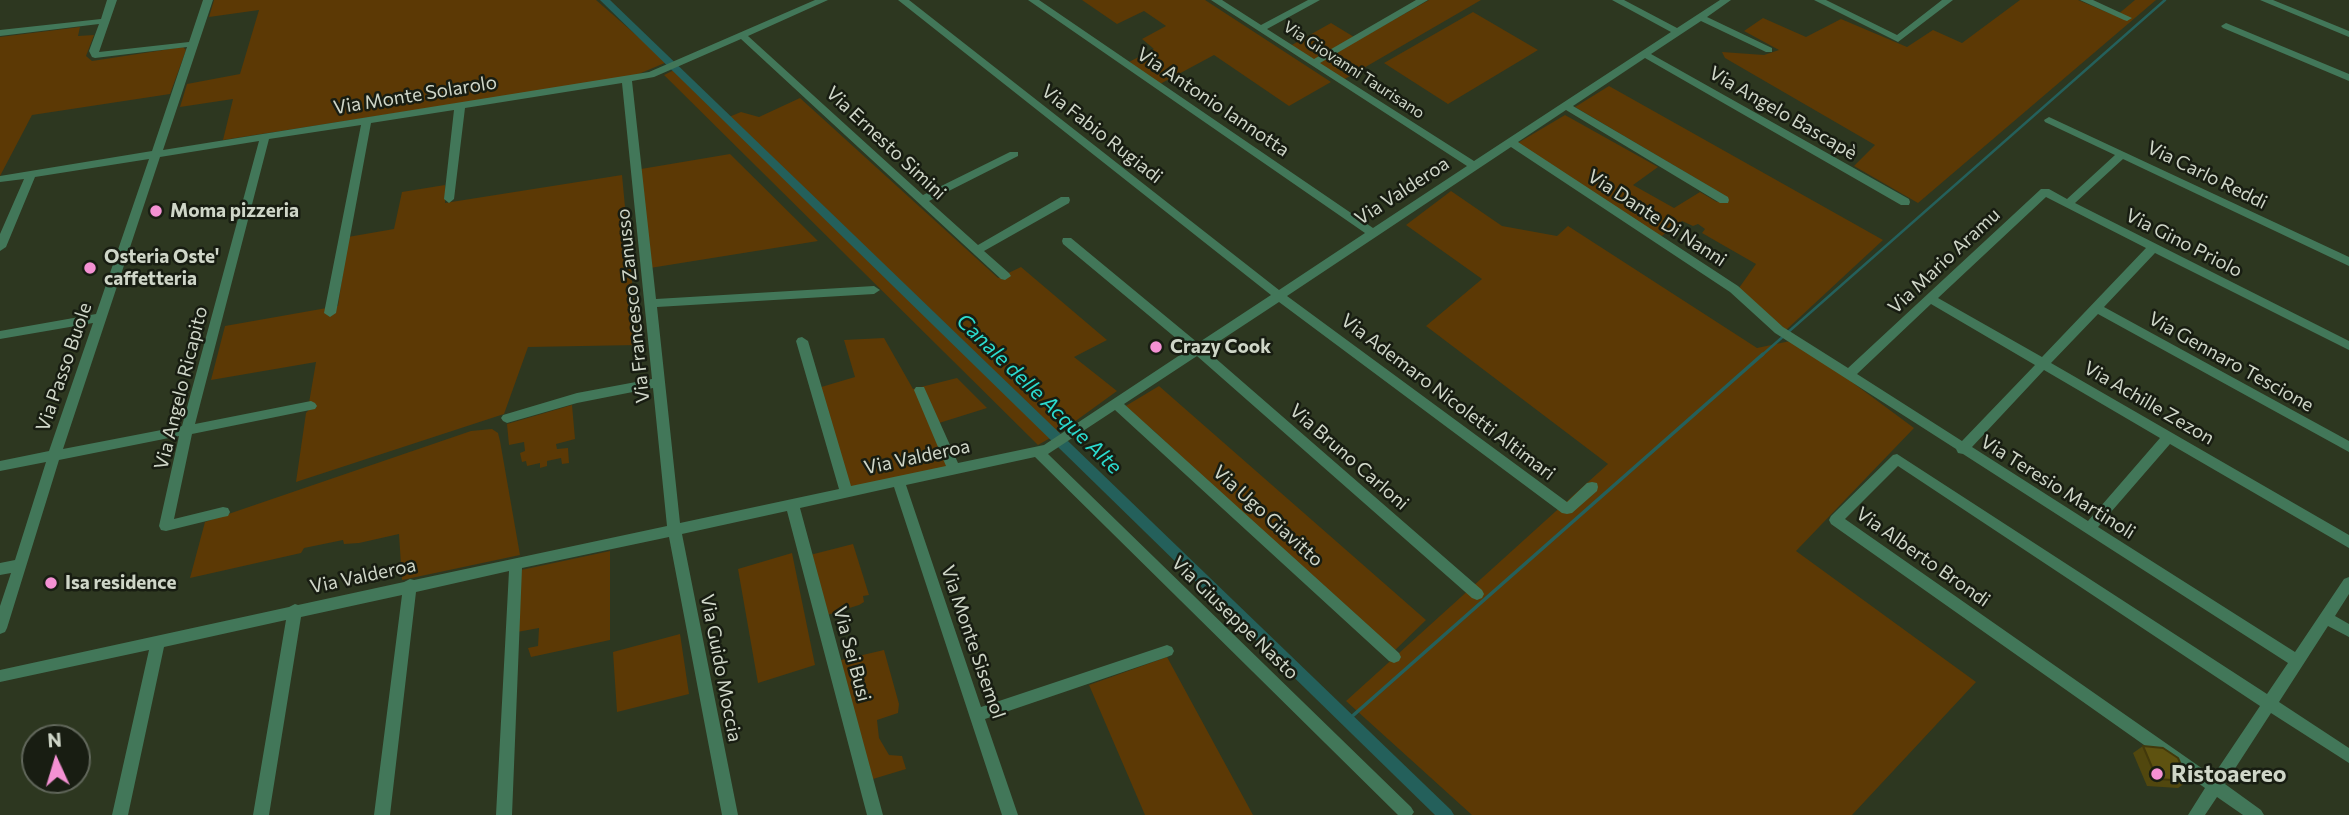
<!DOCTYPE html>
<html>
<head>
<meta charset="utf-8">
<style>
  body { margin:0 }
  #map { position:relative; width:2349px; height:815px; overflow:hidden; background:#2d3720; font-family:Commissioner,sans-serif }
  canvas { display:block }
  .north { position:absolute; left:21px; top:724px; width:70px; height:70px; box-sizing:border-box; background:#181d12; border:2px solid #61675b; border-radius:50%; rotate:356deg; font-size:19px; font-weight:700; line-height:28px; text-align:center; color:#cfd6c8 }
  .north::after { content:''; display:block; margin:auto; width:24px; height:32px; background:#f491d3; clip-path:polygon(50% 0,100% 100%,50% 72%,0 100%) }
</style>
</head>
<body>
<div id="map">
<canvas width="2349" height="815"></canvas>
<div class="north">N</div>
</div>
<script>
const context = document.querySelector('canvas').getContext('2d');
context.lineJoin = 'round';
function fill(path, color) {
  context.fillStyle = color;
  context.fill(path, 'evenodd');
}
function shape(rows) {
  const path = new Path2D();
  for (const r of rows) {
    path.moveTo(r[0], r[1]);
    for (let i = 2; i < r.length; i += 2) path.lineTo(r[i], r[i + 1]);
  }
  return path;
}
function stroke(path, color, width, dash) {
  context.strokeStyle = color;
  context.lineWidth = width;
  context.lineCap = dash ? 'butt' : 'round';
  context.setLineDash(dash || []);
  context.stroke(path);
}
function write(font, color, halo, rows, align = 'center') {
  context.font = font + ' Commissioner,sans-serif';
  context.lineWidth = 5;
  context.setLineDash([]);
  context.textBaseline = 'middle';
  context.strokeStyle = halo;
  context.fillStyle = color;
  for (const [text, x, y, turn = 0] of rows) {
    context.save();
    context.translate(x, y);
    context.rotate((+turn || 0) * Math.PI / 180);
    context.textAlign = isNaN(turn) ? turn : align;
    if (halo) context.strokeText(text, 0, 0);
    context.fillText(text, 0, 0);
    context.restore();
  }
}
fill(shape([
  [214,0,596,0,667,62,634,76,223,140,233,99,180,107,187,84,240,74,259,10,209,17],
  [1082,0,1205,0,1331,82,1289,106,1214,55,1160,84,1129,62,1154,49,1142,39,1166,26,1144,11,1117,24],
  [1429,0,1481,0,1343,80,1317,63],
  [2020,0,2078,0,2116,16,2135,0,2156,0,1918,203,1854,166,1875,145,1725,58,1722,52,1764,55,1779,50,1744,31,1763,18,1806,37,1841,19,1907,47,1933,30,1962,43],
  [1473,12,1538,50,1448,104,1384,63],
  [1331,23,1354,37,1313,60,1290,46],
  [80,27,78,36,94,35,86,56,92,61,183,47,186,50,170,94,32,115,0,176,0,37],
  [674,70,724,119,741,112,759,117,800,98,998,278,1021,267,1107,340,1074,357,1117,391,1059,433,1038,445,664,75],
  [1609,86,1883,240,1786,330,1739,288,1756,264,1702,233,1705,229,1698,224,1693,226,1682,221,1659,238,1516,144,1565,115,1658,167,1633,185,1674,208,1700,192,1717,202,1724,195,1575,107],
  [730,154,818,241,650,268,641,169],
  [622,175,638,345,528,347,504,414,296,482,306,413,314,404,309,403,316,362,211,380,225,326,338,306,348,237,394,229,402,192,445,185,445,203],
  [1451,191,1502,226,1557,236,1568,226,1757,348,1795,340,1914,428,1796,551,1976,682,1852,815,1472,815,1346,701,1608,464,1426,326,1482,279,1406,225],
  [884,338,913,389,957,378,987,408,939,423,957,465,848,491,818,388,855,377,844,340],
  [1159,386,1426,620,1391,654,1154,431,1124,407],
  [572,405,575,439,556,444,557,449,568,448,569,463,562,464,561,458,547,461,547,466,540,468,540,463,527,466,526,461,522,462,520,453,525,451,524,442,509,445,507,424],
  [492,429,498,433,500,441,520,555,402,580,399,534,359,543,344,544,343,540,304,548,301,553,190,578,205,522,471,431],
  [853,544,869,595,863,596,864,602,859,605,824,616,806,556],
  [610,551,610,640,531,657,528,648,538,646,539,628,517,632,521,570],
  [792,553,815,665,758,683,738,569],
  [680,634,689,694,617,712,613,652],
  [884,650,899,704,898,713,877,720,879,738,889,755,902,756,906,769,863,782,837,661],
  [1167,657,1253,815,1145,815,1089,685]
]), '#5c3905');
stroke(shape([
  [1761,356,2165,0]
]), '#24605b', 2.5);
stroke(shape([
  [1349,719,1763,354]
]), '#24605b', 3.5);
fill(shape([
  [600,0,610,0,1451,810,1454,815,1435,815,600,0]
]), '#24605b');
fill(shape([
  [107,0,117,0,99,52,189,42,203,0,213,0,163,150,649,72,815,0,828,0,748,36,923,195,1010,152,1018,152,1018,156,929,201,978,245,1061,197,1069,197,1070,200,1069,203,984,251,1009,273,1011,276,1005,280,1001,279,741,39,654,77,632,81,656,299,874,286,880,290,874,294,657,307,680,523,839,489,796,341,798,338,802,337,808,341,851,486,946,466,914,390,916,387,924,387,958,463,1044,445,1189,349,1063,244,1062,241,1063,238,1071,238,1198,343,1271,295,898,0,909,0,1279,290,1365,233,1028,0,1039,0,1373,228,1467,166,1211,0,1222,0,1261,25,1308,0,1320,0,1267,29,1314,59,1416,0,1428,0,1320,63,1474,161,1671,32,1612,0,1624,0,1677,28,1720,0,1731,0,1707,17,1772,48,1772,52,1766,52,1701,21,1651,54,1909,199,1910,202,1909,205,1901,205,1645,58,1573,106,1728,197,1729,200,1728,203,1720,203,1566,110,1518,142,1738,286,1783,327,1848,368,2041,189,2049,189,2067,199,2115,155,2045,122,2044,120,2049,117,2349,257,2349,266,2123,159,2075,203,2349,341,2349,350,2155,253,2104,307,2349,441,2349,452,2098,314,2051,363,2349,535,2349,548,2170,444,2098,527,2295,652,2344,579,2349,577,2349,594,2335,616,2349,624,2349,637,2328,626,2279,702,2349,748,2349,763,2271,713,2225,784,2261,810,2264,815,2243,815,2217,797,2205,815,2188,815,2205,788,1831,524,1829,520,1831,516,1893,455,1897,454,2267,694,2288,663,1963,454,1958,453,1956,449,1775,333,1730,292,1511,147,1287,296,1567,502,1587,483,1592,482,1597,483,1598,487,1597,491,1572,513,1567,514,1562,513,1279,302,1206,350,1482,590,1484,594,1482,598,1477,600,1472,598,1197,356,1124,404,1399,653,1401,657,1399,661,1394,663,1389,661,1115,410,1048,454,1411,807,1414,812,1412,815,1398,815,1035,457,906,485,981,707,1167,645,1172,647,1174,651,1172,655,1167,657,985,719,1018,815,1002,815,894,487,800,508,883,815,867,815,787,511,682,534,738,815,722,815,669,537,522,568,512,815,496,815,509,571,416,592,390,815,374,815,402,595,301,617,269,815,253,815,286,620,164,647,128,815,112,815,149,650,0,682,0,670,289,607,295,604,298,605,404,582,410,579,414,580,667,526,653,388,577,403,507,423,503,421,501,418,503,415,577,393,652,379,622,83,465,108,454,199,449,203,444,199,454,110,371,123,336,313,330,317,324,313,361,125,269,139,195,424,311,401,315,403,317,406,315,409,192,434,174,519,223,507,228,508,230,512,228,516,223,517,166,531,161,530,159,526,179,436,59,460,7,628,5,632,0,634,0,606,11,573,0,575,0,563,15,560,46,462,0,471,0,461,49,451,93,323,0,339,0,331,96,314,149,159,35,177,6,247,0,251,0,234,24,179,0,182,0,176,152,151,187,47,95,58,92,57,89,51,99,24,0,36,0,30,101,19,107,0],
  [259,141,182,426,63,449,160,157,259,141],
  [2046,197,2146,248,2042,357,1938,298,2046,197],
  [1931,304,2035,365,1962,441,1857,374,1931,304],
  [2044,370,2160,438,2088,521,1972,447,2044,370],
  [1898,466,2260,706,2213,776,1845,519,1898,466],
  [1814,0,1826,0,1897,35,1942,0,1953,0,1898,42,1814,0],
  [2080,0,2093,0,2132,18,2127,21,2124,20,2080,0],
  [2260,0,2273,0,2349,31,2349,37,2260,0],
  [2226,23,2349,74,2349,81,2223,28,2221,26,2226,23]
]), '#427759');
fill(shape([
  [2143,746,2188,781,2178,788,2147,786,2133,753]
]), '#51470e');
const building = shape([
  [2143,746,2163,748,2178,758,2188,781,2157,779,2143,746]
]);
fill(building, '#5e5210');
stroke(building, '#42390b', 2);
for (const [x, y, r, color] of [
  [156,211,7,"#f491d3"],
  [90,268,7,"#f491d3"],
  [1156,347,7,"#f491d3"],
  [51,583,7,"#f491d3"],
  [2157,774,7,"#f491d3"]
]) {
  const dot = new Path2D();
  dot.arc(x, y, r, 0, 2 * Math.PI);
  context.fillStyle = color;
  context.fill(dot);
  stroke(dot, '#181d12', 2.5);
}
write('16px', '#cfd6c8', '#181d12', [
  ["Via Giovanni Taurisano",1354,70,33]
]);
write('19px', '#cfd6c8', '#181d12', [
  ["Via Monte Solarolo",415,95,-9],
  ["Via Antonio Iannotta",1213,102,34],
  ["Via Angelo Bascapè",1783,113,30],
  ["Via Fabio Rugiadi",1102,134,38],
  ["Via Ernesto Simini",886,143,43],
  ["Via Carlo Reddi",2207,175,26],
  ["Via Valderoa",1402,191,-33],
  ["Via Dante Di Nanni",1657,218,33],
  ["Via Gino Priolo",2184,243,27],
  ["Via Mario Aramu",1944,261,-43],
  ["Via Francesco Zanusso",633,306,-96],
  ["Via Gennaro Tescione",2231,362,29],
  ["Via Passo Buole",64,367,-71],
  ["Via Angelo Ricapito",181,388,-76],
  ["Via Ademaro Nicoletti Altimari",1448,397,37],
  ["Via Achille Zezon",2149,403,30],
  ["Via Valderoa",917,457,-12],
  ["Via Bruno Carloni",1349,457,41],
  ["Via Teresio Martinoli",2058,487,32],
  ["Via Ugo Giavitto",1268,516,42],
  ["Via Alberto Brondi",1923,557,35],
  ["Via Valderoa",363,576,-12],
  ["Via Giuseppe Nasto",1235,618,44],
  ["Via Monte Sisemol",973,642,71],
  ["Via Sei Busi",852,654,75],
  ["Via Guido Moccia",721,668,79]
]);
write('bold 19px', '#cfd6c8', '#181d12', [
  ["Moma pizzeria",170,211],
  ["Osteria Oste'",104,257],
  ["caffetteria",104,279],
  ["Crazy Cook",1170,347],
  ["Isa residence",65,583]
], 'left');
write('italic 21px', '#2bdbcf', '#181d12', [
  ["Canale delle Acque Alte",1039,394,44]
]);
write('bold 23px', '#cfd6c8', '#181d12', [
  ["Ristoaereo",2171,774]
], 'left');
</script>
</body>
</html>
